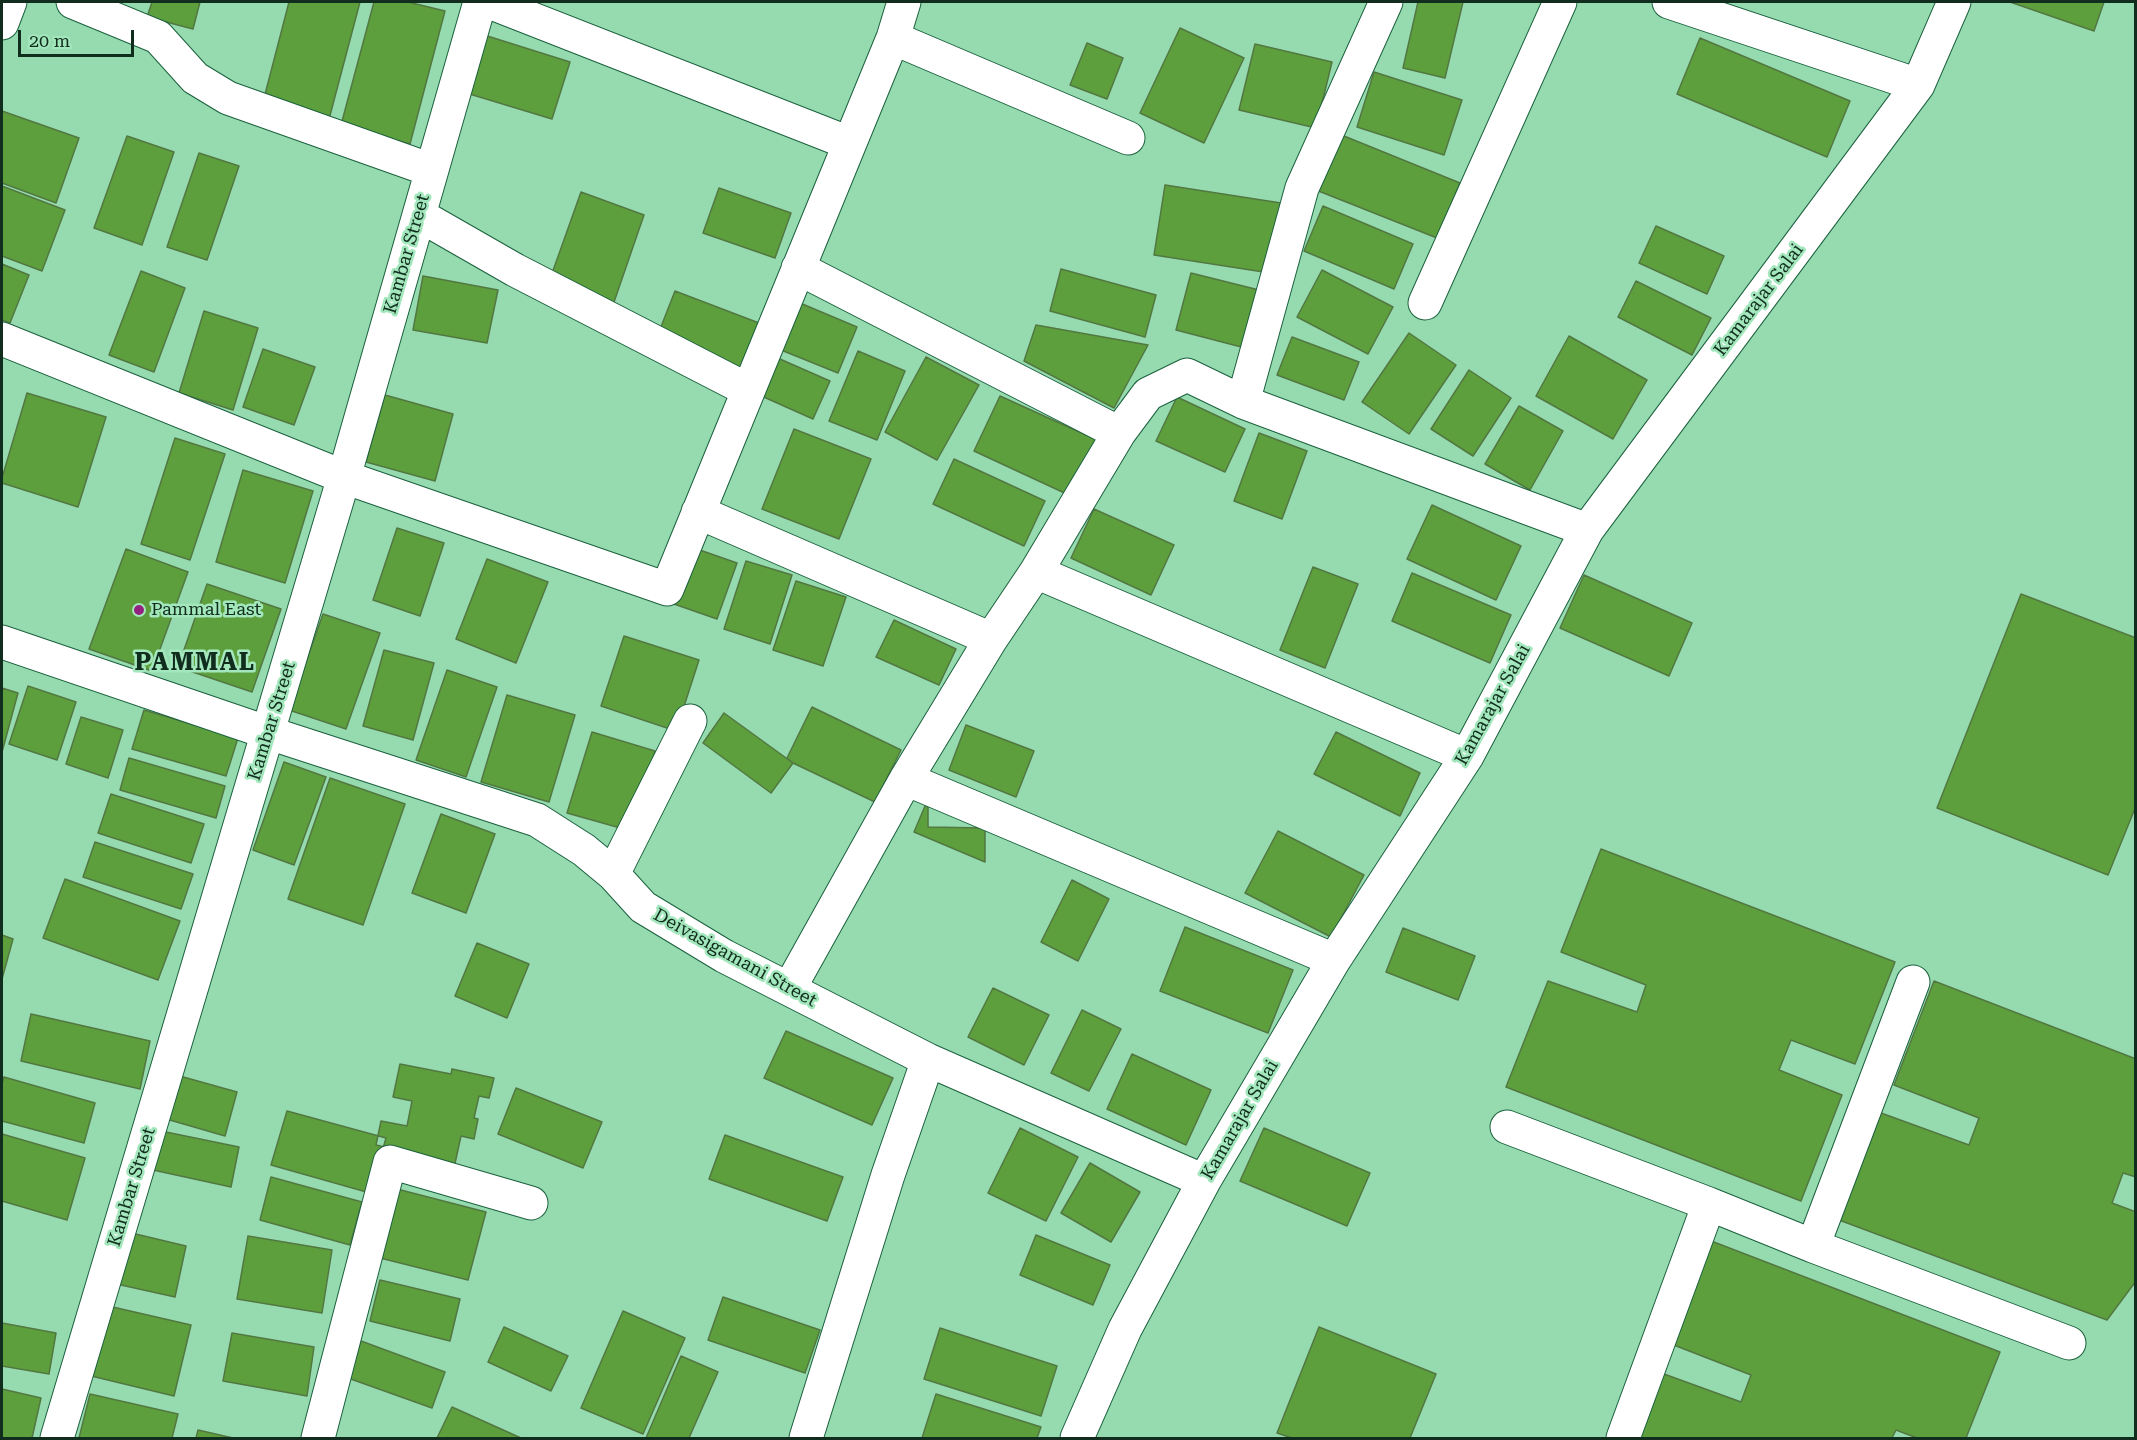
<!DOCTYPE html>
<html>
<head>
<meta charset="utf-8">
<style>
  body { margin:0 }
  #map { position:relative; width:2137px; height:1440px; overflow:hidden; background:#96dab0; font-family:"Roboto Serif",serif }
  canvas { display:block }
  .frame { position:absolute; inset:0; border:3px solid #112d1d; pointer-events:none }
  .scale { position:absolute; left:18px; top:30px; width:116px; height:27px; box-sizing:border-box; border:3px solid #112d1d; border-top:0; padding-left:8px; font-size:18px; line-height:21px; white-space:nowrap; color:#112d1d; -webkit-text-stroke:4px #a3e7bc; paint-order:stroke }
</style>
</head>
<body>
<div id="map">
<canvas width="2137" height="1440"></canvas>
<div class="frame"></div>
<div class="scale">20 m</div>
</div>
<script>
const context = document.querySelector('canvas').getContext('2d');
context.lineJoin = 'round';
function fill(path, color) {
  context.fillStyle = color;
  context.fill(path, 'evenodd');
}
function shape(rows) {
  const path = new Path2D();
  for (const r of rows) {
    path.moveTo(r[0], r[1]);
    for (let i = 2; i < r.length; i += 2) path.lineTo(r[i], r[i + 1]);
  }
  return path;
}
function stroke(path, color, width, dash) {
  context.strokeStyle = color;
  context.lineWidth = width;
  context.lineCap = dash ? 'butt' : 'round';
  context.setLineDash(dash || []);
  context.stroke(path);
}
function write(font, color, halo, rows, align = 'center') {
  context.font = font + ' "Roboto Serif",serif';
  context.lineWidth = 5;
  context.setLineDash([]);
  context.textBaseline = 'middle';
  context.strokeStyle = halo;
  context.fillStyle = color;
  for (const [text, x, y, turn = 0] of rows) {
    context.save();
    context.translate(x, y);
    context.rotate((+turn || 0) * Math.PI / 180);
    context.textAlign = isNaN(turn) ? turn : align;
    if (halo) context.strokeText(text, 0, 0);
    context.fillText(text, 0, 0);
    context.restore();
  }
}
const building = shape([
  [152,2,200,2,193,29,147,17,152,2],
  [289,2,360,2,328,123,262,106,289,2],
  [374,2,408,2,445,11,410,144,341,125,374,2],
  [1418,2,1463,2,1445,78,1403,68,1418,2],
  [2010,2,2104,2,2094,31,2010,2],
  [1180,28,1244,58,1204,143,1140,113,1180,28],
  [481,34,570,62,552,119,463,92,481,34],
  [1700,38,1850,101,1827,157,1677,94,1700,38],
  [1087,43,1123,58,1107,99,1070,85,1087,43],
  [1255,44,1332,62,1316,128,1239,110,1255,44],
  [1374,72,1462,100,1444,155,1357,127,1374,72],
  [2,111,79,138,56,203,2,183,2,111],
  [1339,134,1460,183,1437,238,1316,190,1339,134],
  [127,136,174,152,142,245,94,228,127,136],
  [199,153,239,166,207,260,167,247,199,153],
  [1165,185,1281,203,1270,273,1154,255,1165,185],
  [2,186,65,210,42,271,2,256,2,186],
  [719,188,791,213,775,258,703,233,719,188],
  [581,192,644,215,614,302,550,279,581,192],
  [1323,206,1413,244,1394,289,1304,251,1323,206],
  [1656,226,1724,256,1707,294,1639,263,1656,226],
  [2,264,29,275,10,323,2,320,2,264],
  [1061,269,1156,295,1145,337,1050,311,1061,269],
  [1322,270,1393,307,1368,354,1297,317,1322,270],
  [141,271,185,288,154,372,109,355,141,271],
  [1191,273,1263,291,1249,349,1176,330,1191,273],
  [423,276,498,290,487,343,413,330,423,276],
  [1636,281,1711,318,1692,355,1618,317,1636,281],
  [675,291,759,323,740,374,655,342,675,291],
  [800,303,857,327,838,373,781,350,800,303],
  [204,311,258,328,233,410,179,393,204,311],
  [1036,325,1148,345,1114,408,1024,361,1036,325],
  [1409,333,1456,365,1409,434,1362,402,1409,333],
  [1569,336,1647,380,1613,439,1536,396,1569,336],
  [1292,337,1359,362,1344,400,1277,375,1292,337],
  [263,349,315,367,294,425,243,407,263,349],
  [858,351,905,371,877,440,829,421,858,351],
  [773,356,830,381,813,419,757,394,773,356],
  [926,357,979,385,937,460,885,432,926,357],
  [1469,370,1511,398,1473,456,1431,429,1469,370],
  [27,393,106,417,78,507,2,483,2,478,27,393],
  [385,395,453,414,435,481,366,462,385,395],
  [1000,396,1097,440,1071,496,974,451,1000,396],
  [1177,397,1245,429,1225,472,1156,441,1177,397],
  [1519,406,1563,431,1530,490,1485,464,1519,406],
  [794,429,871,459,839,539,762,509,794,429],
  [1259,433,1307,451,1282,519,1234,501,1259,433],
  [175,438,225,454,190,560,141,544,175,438],
  [954,459,1045,501,1024,546,933,504,954,459],
  [243,470,313,491,285,583,216,562,243,470],
  [1432,505,1521,546,1496,600,1407,559,1432,505],
  [1094,509,1174,545,1151,595,1071,558,1094,509],
  [397,528,444,543,420,616,373,600,397,528],
  [694,548,737,563,717,619,674,604,694,548],
  [126,549,188,572,152,671,89,649,126,549],
  [487,559,548,582,516,663,456,639,487,559],
  [746,561,792,575,770,644,724,629,746,561],
  [1313,567,1358,584,1325,668,1280,650,1313,567],
  [1412,573,1511,615,1490,663,1392,621,1412,573],
  [1584,575,1692,623,1669,676,1560,628,1584,575],
  [796,581,846,597,823,666,773,650,796,581],
  [207,584,281,609,252,692,178,667,207,584],
  [2021,594,2136,638,2136,806,2108,875,1937,808,2021,594],
  [323,614,380,633,346,729,289,710,323,614],
  [894,620,956,649,939,685,876,657,894,620],
  [624,636,699,660,676,731,601,706,624,636],
  [384,650,434,663,413,740,363,726,384,650],
  [447,670,497,687,466,777,416,760,447,670],
  [28,686,76,702,57,760,9,744,28,686],
  [2,688,18,693,2,752,2,688],
  [507,695,575,715,549,802,481,782,507,695],
  [812,707,901,750,875,802,793,763,787,758,812,707],
  [144,710,238,738,226,776,132,749,144,710],
  [724,713,793,763,771,793,703,743,724,713],
  [81,717,123,730,108,778,66,764,81,717],
  [966,725,1034,751,1016,797,949,770,966,725],
  [592,732,655,751,631,831,567,813,592,732],
  [1336,732,1420,773,1400,816,1314,774,1336,732],
  [129,758,225,786,216,818,120,790,129,758],
  [284,762,326,777,294,865,253,850,284,762],
  [330,778,405,804,363,925,288,899,330,778],
  [111,794,204,824,191,863,98,833,111,794],
  [928,799,928,827,985,828,985,862,914,832,928,799],
  [441,814,495,834,466,913,412,893,441,814],
  [1278,831,1364,875,1331,937,1245,893,1278,831],
  [95,842,193,874,181,909,83,877,95,842],
  [1601,849,1895,962,1855,1064,1791,1040,1779,1070,1842,1095,1801,1201,1506,1087,1548,981,1637,1012,1646,985,1561,952,1601,849],
  [65,879,180,921,158,980,43,938,65,879],
  [1072,880,1109,899,1078,961,1041,942,1072,880],
  [1185,927,1293,970,1268,1033,1160,991,1185,927],
  [1403,928,1475,956,1458,1000,1386,972,1403,928],
  [2,935,13,939,2,979,2,935],
  [477,943,529,964,507,1018,455,996,477,943],
  [1934,981,2136,1059,2136,1177,2123,1173,2112,1203,2136,1212,2136,1281,2107,1320,1839,1220,1881,1113,1969,1145,1979,1118,1894,1085,1934,981],
  [993,988,1049,1015,1024,1065,968,1037,993,988],
  [1082,1010,1121,1029,1089,1091,1051,1073,1082,1010],
  [31,1014,150,1041,140,1089,21,1061,31,1014],
  [786,1031,893,1078,872,1125,764,1078,786,1031],
  [1132,1054,1211,1090,1186,1145,1107,1109,1132,1054],
  [400,1064,451,1074,452,1069,494,1078,489,1098,479,1096,474,1118,478,1119,474,1139,461,1136,454,1168,413,1153,376,1145,381,1121,407,1126,412,1101,393,1097,400,1064],
  [169,1073,237,1092,225,1136,156,1116,169,1073],
  [4,1077,95,1103,84,1143,2,1121,2,1084,4,1077],
  [516,1088,602,1122,583,1168,498,1134,516,1088],
  [287,1111,386,1138,370,1193,271,1165,287,1111],
  [1020,1128,1078,1157,1046,1221,988,1193,1020,1128],
  [1264,1128,1370,1173,1347,1226,1240,1181,1264,1128],
  [161,1131,239,1147,231,1187,153,1170,161,1131],
  [2,1134,85,1158,67,1220,2,1201,2,1134],
  [725,1135,843,1177,827,1221,709,1179,725,1135],
  [1090,1163,1140,1192,1111,1242,1061,1213,1090,1163],
  [271,1177,362,1202,350,1245,260,1220,271,1177],
  [397,1189,486,1212,468,1280,380,1258,397,1189],
  [123,1231,186,1246,175,1297,112,1283,123,1231],
  [1036,1235,1110,1265,1093,1305,1020,1275,1036,1235],
  [248,1236,332,1250,322,1313,237,1299,248,1236],
  [1706,1239,2000,1352,1966,1438,1917,1438,1896,1430,1892,1438,1626,1438,1653,1370,1741,1402,1751,1375,1666,1342,1706,1239],
  [380,1280,460,1299,450,1341,370,1321,380,1280],
  [723,1297,820,1330,805,1373,708,1340,723,1297],
  [104,1305,191,1325,174,1396,87,1375,104,1305],
  [623,1311,685,1338,643,1434,581,1408,623,1311],
  [2,1323,56,1333,49,1374,2,1366,2,1323],
  [504,1327,568,1356,551,1391,488,1362,504,1327],
  [1319,1327,1436,1374,1410,1438,1292,1438,1277,1433,1319,1327],
  [940,1328,1057,1366,1041,1416,924,1379,940,1328],
  [232,1333,314,1347,307,1396,223,1381,232,1333],
  [361,1341,445,1372,432,1408,348,1378,361,1341],
  [681,1356,718,1372,689,1438,646,1438,681,1356],
  [2,1389,41,1398,32,1438,2,1438,2,1389],
  [90,1394,178,1414,172,1438,79,1438,90,1394],
  [936,1394,1041,1427,1037,1438,922,1438,936,1394],
  [452,1407,521,1438,437,1438,452,1407],
  [198,1430,233,1438,196,1438,198,1430]
]);
fill(building, '#5e9f3d');
stroke(building, '#527841', 1.5);
const street = shape([
  [73,2,158,37,195,78,228,98,431,170],
  [489,2,849,143],
  [1669,2,1918,85],
  [2,23,10,2],
  [893,38,1128,138],
  [419,215,515,270,748,390],
  [798,268,1119,433],
  [1425,303,1560,2],
  [2,339,344,477,667,589,893,38,904,2],
  [1243,402,1302,188,1386,2],
  [698,512,991,639,1036,572,1467,756],
  [1036,572,1119,433,1148,394,1187,375,1243,402,1587,530],
  [2,642,269,733,537,820,584,850,613,874,643,907,724,956,928,1060,1204,1181],
  [906,779,1334,960],
  [613,874,690,721],
  [789,989,906,779,991,639],
  [1507,1127,1709,1204],
  [1813,1246,2069,1343],
  [57,1438,344,477,480,2],
  [318,1438,390,1162,531,1203],
  [806,1438,888,1175,928,1060],
  [1077,1438,1125,1329,1204,1181,1334,960,1467,756,1587,530,1918,85,1954,2],
  [1623,1438,1709,1204,1813,1246,1913,982]
]);
stroke(street, '#1a613d', 35);
stroke(street, '#fff', 33);
for (const [x, y, r, color] of [
  [139,610,6,"#942180"]
]) {
  const dot = new Path2D();
  dot.arc(x, y, r, 0, 2 * Math.PI);
  context.fillStyle = color;
  context.fill(dot);
  stroke(dot, '#a3e7bc', 2);
}
write('18px', '#112d1d', '#a3e7bc', [
  ["Kambar Street",407,254,-74],
  ["Kamarajar Salai",1759,300,-53],
  ["Kamarajar Salai",1493,705,-61],
  ["Kambar Street",272,721,-73],
  ["Deivasigamani Street",735,958,29],
  ["Kamarajar Salai",1240,1120,-60],
  ["Kambar Street",132,1187,-73]
]);
write('18px', '#112d1d', '#a3e7bc', [
  ["Pammal East",151,610]
], 'left');
context.letterSpacing = '1.5px';
write('bold 24px', '#112d1d', '#a3e7bc', [
  ["PAMMAL",195,663]
]);
context.letterSpacing = '0px';
</script>
</body>
</html>
